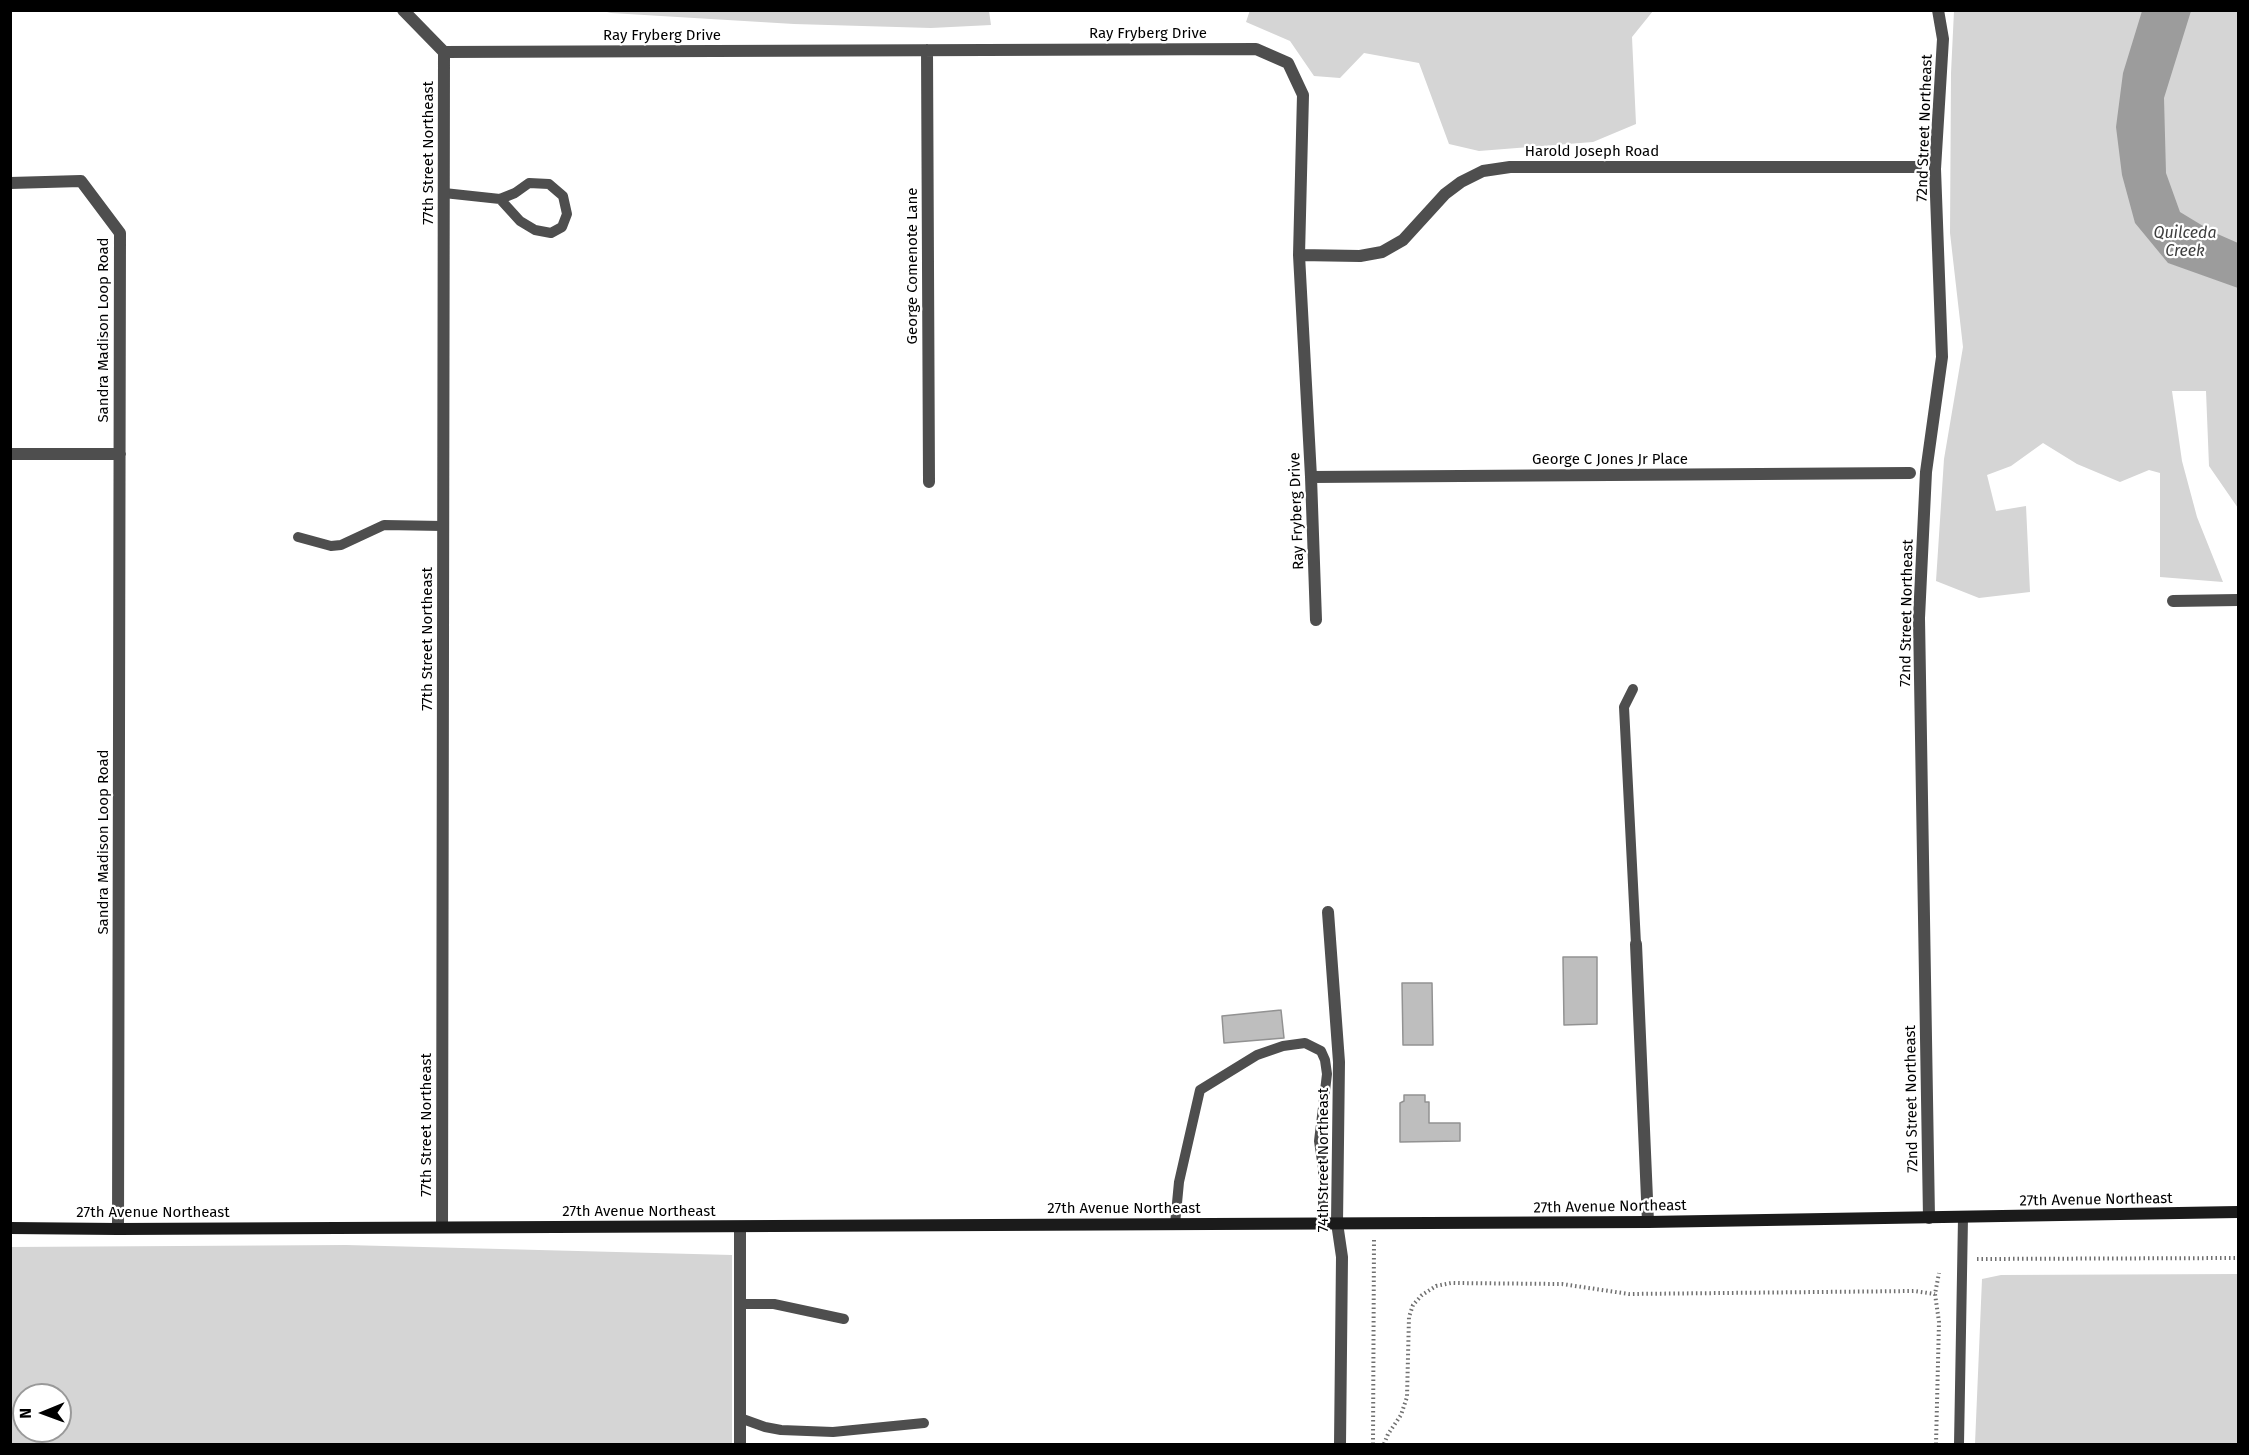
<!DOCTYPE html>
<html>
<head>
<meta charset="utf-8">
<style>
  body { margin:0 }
  #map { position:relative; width:2249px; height:1455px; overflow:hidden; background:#fff; font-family:"Fira Sans",sans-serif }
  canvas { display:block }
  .frame { position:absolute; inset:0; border:12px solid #000; pointer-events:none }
  .north { position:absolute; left:12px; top:1383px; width:60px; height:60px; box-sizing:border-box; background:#fff; border:2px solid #999; border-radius:50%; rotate:269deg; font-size:16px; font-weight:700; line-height:24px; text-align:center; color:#000 }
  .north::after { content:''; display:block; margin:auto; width:21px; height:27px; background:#000; clip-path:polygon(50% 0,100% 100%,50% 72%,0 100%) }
</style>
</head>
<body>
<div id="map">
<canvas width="2249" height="1455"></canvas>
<div class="frame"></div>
<div class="north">N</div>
</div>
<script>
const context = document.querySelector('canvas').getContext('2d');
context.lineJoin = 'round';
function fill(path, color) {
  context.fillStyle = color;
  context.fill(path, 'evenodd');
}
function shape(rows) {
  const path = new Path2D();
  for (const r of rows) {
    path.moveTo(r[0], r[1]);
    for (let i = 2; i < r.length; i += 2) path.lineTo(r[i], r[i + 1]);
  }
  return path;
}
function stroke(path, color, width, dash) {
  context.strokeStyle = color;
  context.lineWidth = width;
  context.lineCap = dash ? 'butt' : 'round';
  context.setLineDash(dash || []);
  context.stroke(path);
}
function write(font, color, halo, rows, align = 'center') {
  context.font = font + ' "Fira Sans",sans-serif';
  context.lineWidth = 4.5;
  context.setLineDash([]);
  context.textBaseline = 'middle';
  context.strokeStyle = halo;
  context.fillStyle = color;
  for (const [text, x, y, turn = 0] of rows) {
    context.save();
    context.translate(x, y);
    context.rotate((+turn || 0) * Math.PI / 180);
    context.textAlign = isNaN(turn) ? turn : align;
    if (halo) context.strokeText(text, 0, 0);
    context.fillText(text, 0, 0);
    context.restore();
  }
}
fill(shape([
  [1250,10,1653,10,1653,11,1632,37,1636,124,1593,142,1479,151,1449,144,1419,63,1364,53,1340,78,1314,76,1290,41,1246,22],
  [989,11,991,25,931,28,794,24,611,13,603,11],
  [1954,11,2238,11,2238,508,2209,466,2206,391,2172,391,2182,461,2197,517,2223,582,2160,577,2160,473,2149,470,2120,482,2077,464,2043,443,2011,466,1987,475,1996,511,2026,506,2030,592,1979,598,1936,581,1944,459,1963,347,1950,233,1951,73],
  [346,1245,732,1255,732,1444,11,1444,11,1247],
  [24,1395,60,1395,60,1431,24,1431],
  [2238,1274,2238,1444,1975,1444,1982,1279,2001,1275]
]), '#d5d5d5');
fill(shape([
  [2142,11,2191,11,2164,98,2166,173,2180,212,2213,232,2238,243,2238,288,2168,263,2135,223,2122,175,2116,127,2123,73]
]), '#9c9c9c');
const building = shape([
  [1563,957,1597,957,1597,1024,1564,1025,1563,957],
  [1402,983,1432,983,1433,1045,1403,1045,1402,983],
  [1281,1010,1284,1038,1224,1043,1222,1016,1281,1010],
  [1404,1095,1425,1095,1425,1102,1429,1102,1429,1123,1460,1123,1460,1141,1400,1142,1400,1103,1404,1101,1404,1095]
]);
fill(building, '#bebebe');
stroke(building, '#929292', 1.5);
stroke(shape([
  [1977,1259,2238,1258],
  [1373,1444,1374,1238],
  [1384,1444,1388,1434,1401,1415,1407,1397,1409,1317,1413,1305,1422,1295,1436,1286,1451,1283,1562,1284,1629,1294,1914,1291,1935,1294],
  [1936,1444,1939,1322,1935,1294,1939,1273]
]), '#707070', 4, [1.5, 3]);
stroke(shape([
  [444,193,500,199,515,193,529,183,549,184,563,196,567,214,562,227,551,233,535,230,520,221,500,199],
  [298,537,331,546,341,545,384,525,443,526],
  [1633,689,1624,707,1636,944],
  [1175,1224,1179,1182,1200,1090,1257,1055,1283,1046,1305,1043,1321,1051,1325,1060,1327,1074,1319,1141,1323,1168,1323,1223],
  [740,1304,774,1304,844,1319],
  [740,1418,765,1427,781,1430,833,1432,924,1423],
  [1959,1444,1963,1218]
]), '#4e4e4e', 10);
stroke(shape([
  [403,10,444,52],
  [927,50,929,482],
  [444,52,1256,49,1288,63,1303,95,1299,255,1311,477,1316,620],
  [10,183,81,181,120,233,118,1229],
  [1299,255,1360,256,1382,252,1403,240,1445,194,1461,182,1483,171,1510,167,1916,167],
  [10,454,120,454],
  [1311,477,1910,473],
  [2173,601,2238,600],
  [1328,912,1339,1062,1337,1223,1342,1257,1340,1444],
  [1636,944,1648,1222],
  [1929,1218,1919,618,1926,472,1942,357,1935,169,1943,39,1938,10],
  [442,1227,444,52],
  [740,1227,740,1444]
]), '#4e4e4e', 12);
stroke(shape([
  [10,1228,118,1229,1648,1222,2238,1212]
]), '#1b1b1b', 12);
write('15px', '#000', '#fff', [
  ["Ray Fryberg Drive",1148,34],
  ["Ray Fryberg Drive",662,36],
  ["72nd Street Northeast",1925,128,-88],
  ["Harold Joseph Road",1592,152],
  ["77th Street Northeast",429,153,-90],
  ["George Comenote Lane",913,266,-90],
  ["Sandra Madison Loop Road",104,330,-90],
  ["George C Jones Jr Place",1610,460],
  ["Ray Fryberg Drive",1297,511,-92],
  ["72nd Street Northeast",1907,613,-89],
  ["77th Street Northeast",428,639,-90],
  ["Sandra Madison Loop Road",104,842,-90],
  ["72nd Street Northeast",1912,1099,-91],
  ["77th Street Northeast",427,1125,-90],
  ["74th Street Northeast",1324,1160,-90],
  ["27th Avenue Northeast",2096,1200,-1],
  ["27th Avenue Northeast",1610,1207,-1],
  ["27th Avenue Northeast",1124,1209],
  ["27th Avenue Northeast",639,1212],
  ["27th Avenue Northeast",153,1213]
]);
write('italic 16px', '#3d3d3d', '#fff', [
  ["Quilceda",2185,234],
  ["Creek",2185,252]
]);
</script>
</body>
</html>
